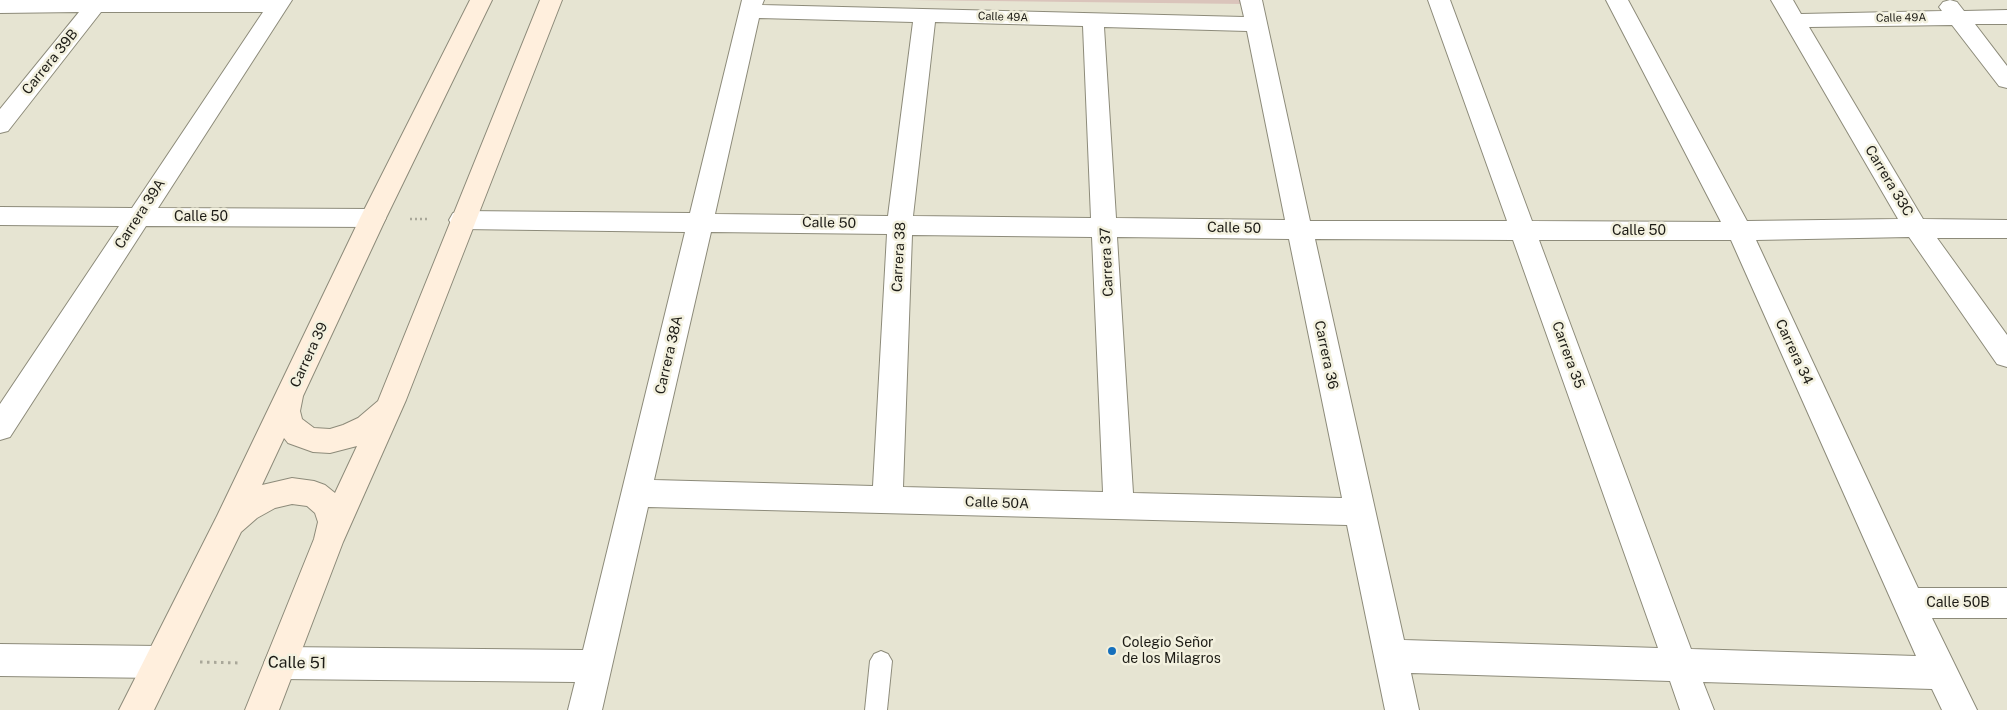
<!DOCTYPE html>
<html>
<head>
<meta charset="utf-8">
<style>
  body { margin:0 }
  canvas { display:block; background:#e6e4d2 }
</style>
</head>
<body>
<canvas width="2007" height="710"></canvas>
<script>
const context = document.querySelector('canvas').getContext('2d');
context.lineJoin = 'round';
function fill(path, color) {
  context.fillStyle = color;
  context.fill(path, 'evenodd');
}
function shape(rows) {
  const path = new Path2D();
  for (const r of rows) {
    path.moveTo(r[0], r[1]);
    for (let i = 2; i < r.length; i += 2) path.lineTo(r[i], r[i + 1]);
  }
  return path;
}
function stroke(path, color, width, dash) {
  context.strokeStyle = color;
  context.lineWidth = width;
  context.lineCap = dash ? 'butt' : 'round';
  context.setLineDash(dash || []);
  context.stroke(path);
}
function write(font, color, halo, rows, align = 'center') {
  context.font = font + ' "Public Sans",sans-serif';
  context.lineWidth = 5;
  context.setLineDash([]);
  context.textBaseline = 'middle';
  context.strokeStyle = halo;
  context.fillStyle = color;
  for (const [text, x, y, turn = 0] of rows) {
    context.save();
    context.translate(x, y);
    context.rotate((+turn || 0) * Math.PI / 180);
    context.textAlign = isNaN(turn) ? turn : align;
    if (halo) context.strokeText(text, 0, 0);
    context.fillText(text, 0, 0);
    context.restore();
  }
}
fill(shape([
  [905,0,1244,0,1245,4]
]), '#dac4bb');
const lane = shape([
  [881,651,888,654,892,661,887,710,865,710,870,661,874,654,881,651]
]);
const street = shape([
  [0,0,292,0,158,208,373,209,382,211,386,218,382,225,373,227,146,226,10,437,0,440,0,404,119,226,0,225,0,207,132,208,263,12,101,12,8,131,0,133,0,109,79,12,0,13,0,0],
  [742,0,764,0,762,5,1244,17,1240,0,1262,0,1310,221,1507,221,1428,0,1450,0,1532,221,1721,222,1606,0,1628,0,1747,221,1898,219,1771,0,1793,0,1801,14,1942,11,1939,7,1943,2,1950,0,1957,2,1964,11,2007,10,2007,24,1975,24,2007,66,2007,88,1999,86,1952,25,1809,27,1923,219,2007,220,2007,238,1937,238,2007,335,2007,367,1997,364,1909,237,1756,240,1918,588,2007,588,2007,618,1932,618,1977,710,1942,710,1932,689,1703,682,1714,710,1680,710,1670,681,1411,673,1419,710,1385,710,1347,525,648,507,602,710,568,710,575,682,281,679,269,674,264,663,269,652,281,647,583,650,685,232,462,229,453,227,449,220,453,213,462,211,690,213,742,0],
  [759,18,913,22,888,216,715,214,759,18],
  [935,22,1083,26,1091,218,913,216,935,22],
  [1104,27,1247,31,1285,220,1116,218,1104,27],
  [711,232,887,234,873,486,654,480,711,232],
  [912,235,1092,237,1103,492,903,487,912,235],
  [1117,237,1289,239,1342,498,1133,493,1117,237],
  [1315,239,1513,240,1658,648,1404,640,1315,239],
  [1539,240,1731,240,1916,656,1691,649,1539,240],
  [0,644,159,646,171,651,176,662,171,673,159,678,0,676,0,644]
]);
const secondary = shape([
  [470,0,492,0,386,218,303,396,300,411,302,419,314,428,330,429,343,425,358,418,378,401,540,0,562,0,406,400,343,542,279,710,245,710,314,539,318,522,315,513,307,506,292,504,275,508,257,518,241,532,154,710,119,710,217,516,360,218,470,0],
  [284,438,288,443,313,452,330,453,357,446,335,493,325,485,314,481,292,478,262,485,284,438]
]);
stroke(lane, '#8d8b7a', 2);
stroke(street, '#8d8b7a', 2);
stroke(secondary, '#8d8b7a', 2);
stroke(shape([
  [410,219,428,219]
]), '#a9a799', 2.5, [2, 3]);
stroke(shape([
  [200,662,241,663]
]), '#a9a799', 3, [2.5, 4.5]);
fill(lane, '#fff');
fill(street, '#fff');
fill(secondary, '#ffefdd');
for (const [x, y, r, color] of [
  [1112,651,5,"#156fbc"]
]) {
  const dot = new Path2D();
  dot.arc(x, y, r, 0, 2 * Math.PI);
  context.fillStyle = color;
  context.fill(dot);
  stroke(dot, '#f3f1df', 2);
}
write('11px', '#1c1b15', '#f3f1df', [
  ["Calle 49A",1003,17,2],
  ["Calle 49A",1901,18,-1]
]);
write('14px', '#1c1b15', '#f3f1df', [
  ["Carrera 39B",50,62,-51],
  ["Carrera 33C",1889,181,59],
  ["Carrera 39A",140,214,-57],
  ["Calle 50",201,217],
  ["Calle 50",829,223,1],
  ["Calle 50",1234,228,1],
  ["Calle 50",1639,231],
  ["Carrera 38",899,257,-87],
  ["Carrera 37",1107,262,-93],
  ["Carrera 34",1794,352,65],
  ["Carrera 39",309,355,-65],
  ["Carrera 38A",669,355,-77],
  ["Carrera 36",1326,355,78],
  ["Carrera 35",1568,355,70],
  ["Calle 50A",997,503,2],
  ["Calle 50B",1958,603]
]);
write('14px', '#1c1b15', '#f3f1df', [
  ["Colegio Señor",1122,643],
  ["de los Milagros",1122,659]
], 'left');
write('16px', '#1c1b15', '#f3f1df', [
  ["Calle 51",297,663,1]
]);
</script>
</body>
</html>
